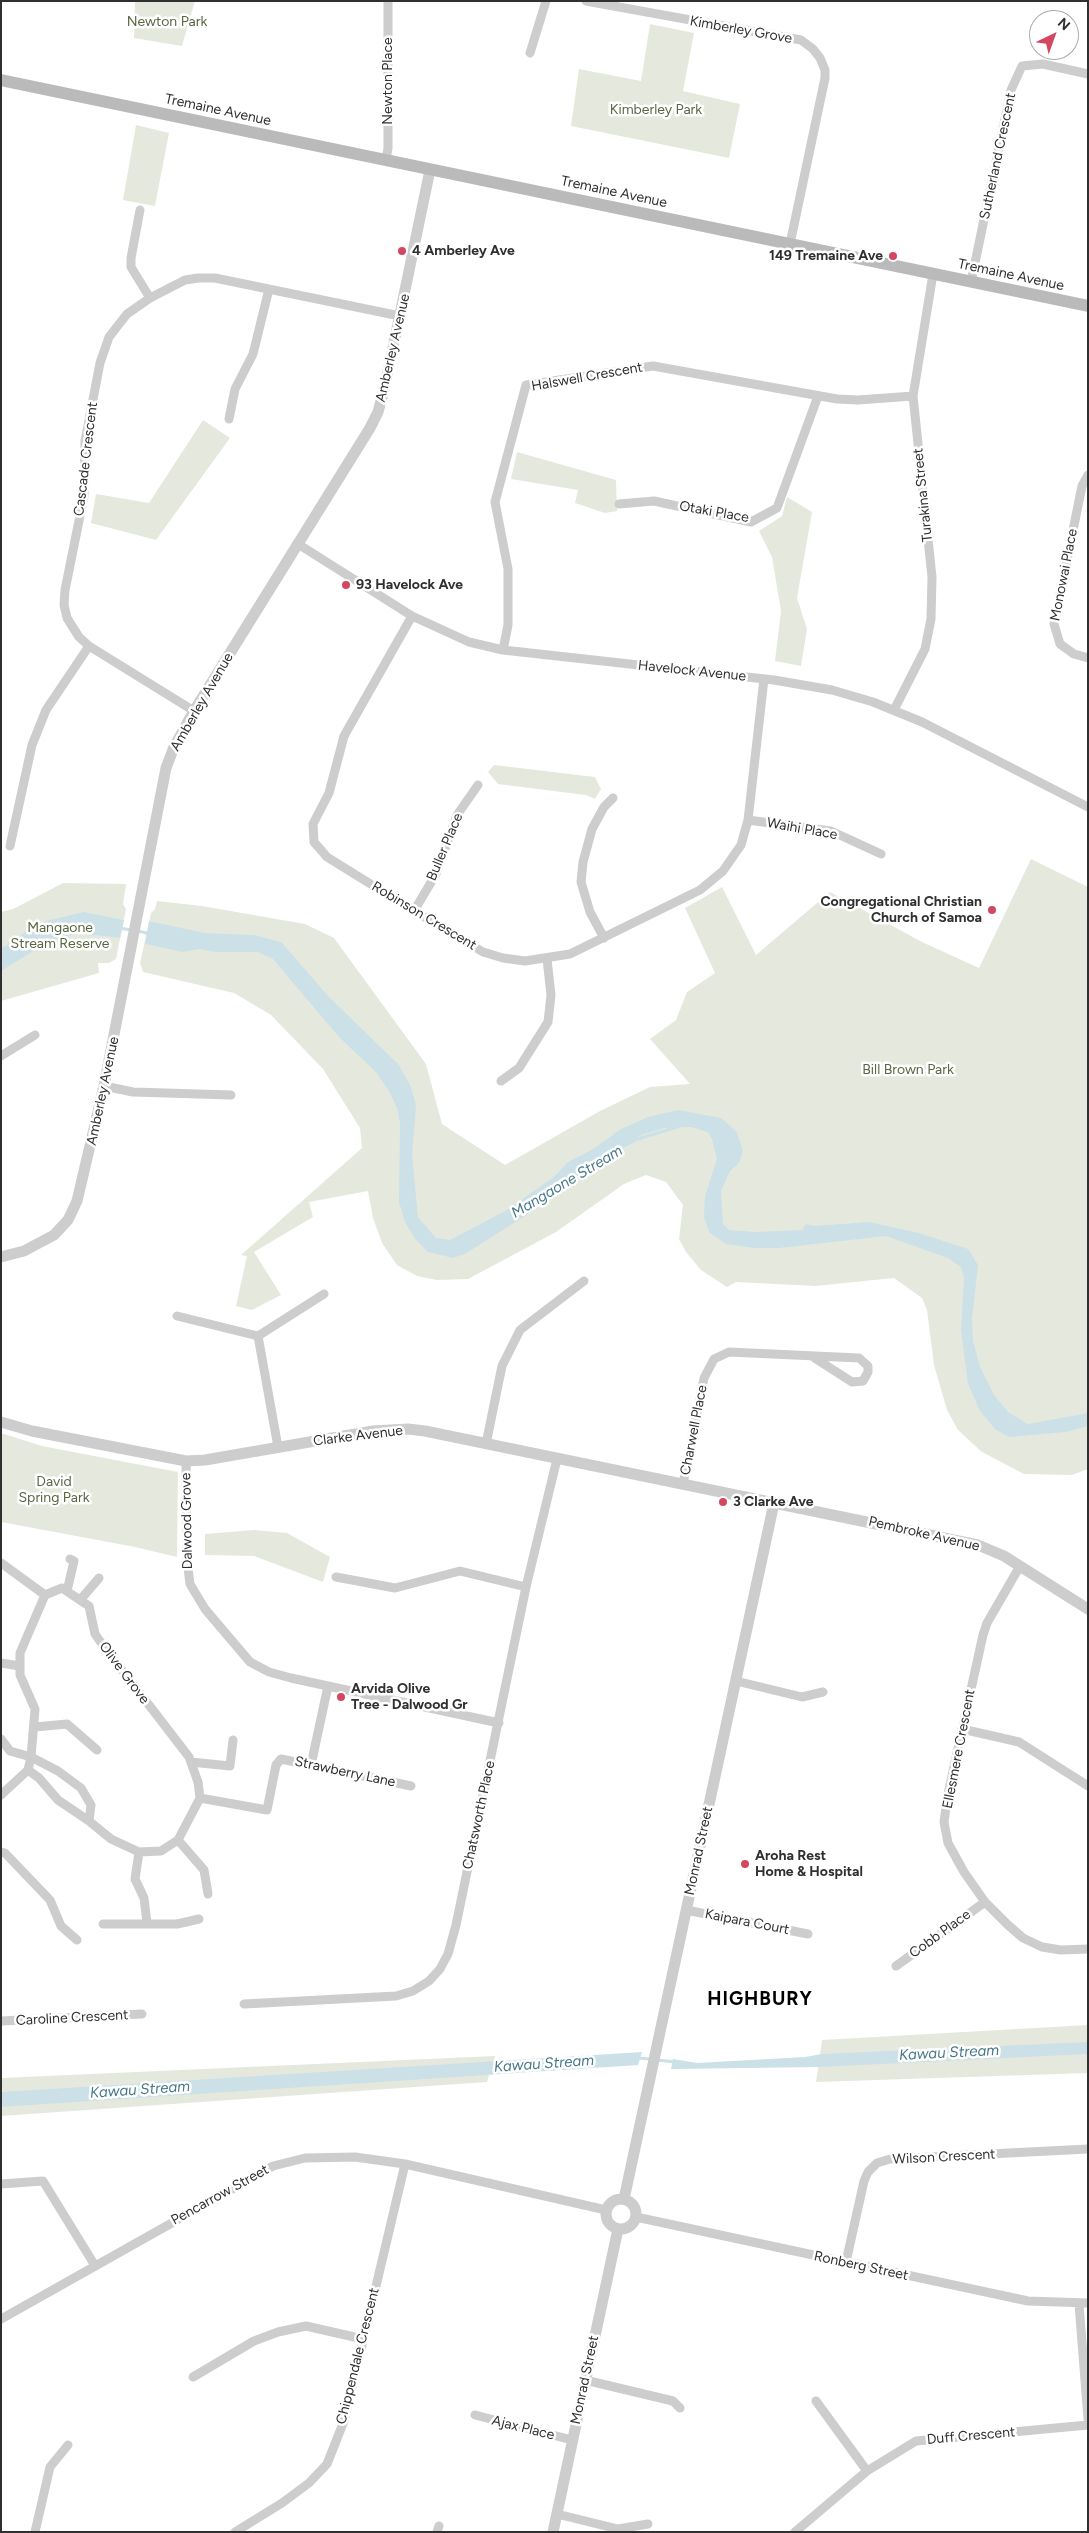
<!DOCTYPE html>
<html>
<head>
<meta charset="utf-8">
<style>
  body { margin:0 }
  #map { position:relative; width:1089px; height:2533px; overflow:hidden; background:#fff; font-family:Figtree,sans-serif }
  canvas { display:block }
  .frame { position:absolute; inset:0; border:2px solid #303030; pointer-events:none }
  .north { position:absolute; left:1029px; top:10px; width:50px; height:50px; box-sizing:border-box; background:#fff; border:1px solid #acacac; border-radius:50%; rotate:42deg; font-size:14px; font-weight:700; line-height:20px; text-align:center; color:#303030 }
  .north::after { content:''; display:block; margin:auto; width:18px; height:22px; background:#d34761; clip-path:polygon(50% 0,100% 100%,50% 72%,0 100%) }
</style>
</head>
<body>
<div id="map">
<canvas width="1089" height="2533"></canvas>
<div class="frame"></div>
<div class="north">N</div>
</div>
<script>
const context = document.querySelector('canvas').getContext('2d');
context.lineJoin = 'round';
function fill(path, color) {
  context.fillStyle = color;
  context.fill(path, 'evenodd');
}
function shape(rows) {
  const path = new Path2D();
  for (const r of rows) {
    if (r.length === 3) {
      path.moveTo(r[0] + r[2], r[1]);
      path.arc(r[0], r[1], r[2], 0, 2 * Math.PI);
      continue;
    }
    path.moveTo(r[0], r[1]);
    for (let i = 2; i < r.length; i += 2) path.lineTo(r[i], r[i + 1]);
  }
  return path;
}
function stroke(path, color, width, dash) {
  context.strokeStyle = color;
  context.lineWidth = width;
  context.lineCap = dash ? 'butt' : 'round';
  context.setLineDash(dash || []);
  context.stroke(path);
}
function write(font, color, halo, rows, align = 'center') {
  context.font = font + ' Figtree,sans-serif';
  context.lineWidth = 5;
  context.setLineDash([]);
  context.textBaseline = 'middle';
  context.strokeStyle = halo;
  context.fillStyle = color;
  for (const [text, x, y, turn = 0] of rows) {
    context.save();
    context.translate(x, y);
    context.rotate((+turn || 0) * Math.PI / 180);
    context.textAlign = isNaN(turn) ? turn : align;
    if (halo) context.strokeText(text, 0, 0);
    context.fillText(text, 0, 0);
    context.restore();
  }
}
fill(shape([
  [135,1,195,1,182,46,134,38],
  [650,24,694,33,683,91,740,104,729,158,571,126,579,69,641,81],
  [136,125,169,133,155,206,123,200],
  [203,420,230,438,156,540,91,523,96,494,149,503],
  [517,452,616,480,617,511,605,513,575,503,578,490,511,479],
  [787,497,812,512,797,598,807,629,801,666,775,661,781,611,772,557,759,531,782,516],
  [494,765,595,777,601,789,595,799,586,795,498,784,488,772],
  [1031,859,1088,887,1088,1469,1072,1475,1024,1474,982,1452,958,1430,947,1410,934,1365,927,1310,922,1298,894,1278,815,1286,736,1282,727,1287,701,1270,686,1252,679,1239,683,1205,666,1182,646,1175,624,1184,556,1232,468,1279,437,1280,417,1276,397,1265,382,1243,373,1218,368,1191,309,1202,313,1217,254,1252,281,1295,252,1310,236,1306,247,1256,241,1255,362,1148,360,1128,323,1069,271,1015,234,993,143,972,140,963,151,913,155,909,157,901,202,906,305,924,334,938,426,1064,442,1124,505,1165,600,1111,650,1087,690,1084,650,1039,676,1020,687,992,715,973,685,908,722,887,756,955,830,892,922,942,979,968],
  [63,883,126,884,123,904,126,909,116,959,109,963,98,963,99,973,1,1001,1,912,13,909],
  [1,1433,42,1446,178,1472,177,1557,135,1547,1,1522],
  [254,1530,287,1533,330,1557,323,1582,254,1556,205,1555,205,1534],
  [1088,2025,1088,2073,816,2082,822,2040],
  [495,2056,487,2082,1,2116,1,2078]
]), '#e5e9dd');
fill(shape([
  [83,912,124,920,120,938,78,933,48,942,1,971,1,949,34,926,50,920],
  [149,921,204,933,254,935,281,942,329,997,399,1065,411,1087,416,1105,412,1155,418,1217,436,1238,450,1240,507,1210,554,1177,568,1162,593,1149,621,1129,648,1117,678,1110,721,1118,737,1132,743,1151,739,1163,730,1171,721,1191,723,1224,729,1230,756,1232,802,1230,806,1224,815,1226,869,1222,919,1233,968,1249,978,1265,972,1320,973,1341,980,1367,994,1395,1008,1412,1028,1424,1088,1413,1088,1426,1066,1432,1009,1437,995,1429,980,1411,968,1384,961,1330,964,1278,961,1267,948,1258,886,1236,779,1248,754,1248,726,1244,709,1232,704,1217,705,1196,717,1159,712,1139,708,1132,691,1127,664,1128,641,1135,553,1198,465,1254,453,1258,428,1252,416,1240,405,1222,399,1202,400,1123,397,1108,389,1091,376,1072,339,1037,273,959,258,952,216,952,199,949,183,952,145,944],
  [1088,2042,1088,2054,820,2067,671,2069,673,2059,697,2063,805,2057,822,2054],
  [642,2052,638,2065,1,2107,1,2092]
]), '#cce0e7');
stroke(shape([
  [118,928,132,930],
  [138,931,151,934],
  [624,1146,638,1139,677,1127],
  [637,2058,650,2059],
  [657,2060,675,2062]
]), '#cce0e7', 3);
stroke(shape([
  [586,1,801,40,813,49,820,58,825,70,825,78,790,244],
  [530,53,546,1],
  [386,160,388,148,388,1],
  [140,210,131,258,131,267,150,298],
  [971,282,1011,90,1022,66,1043,64,1088,74],
  [229,419,235,389,253,354,269,289],
  [1088,475,1082,486,1054,624,1060,644,1074,654,1088,658],
  [619,504,654,501,751,522,777,508,818,396],
  [298,544,412,616,469,642,503,650,774,680,832,690,873,702,922,722,1088,807],
  [412,616,344,736,329,793,313,824,314,842,327,857,414,911,483,952,503,958,525,961,570,954,700,890,723,871,741,845,748,820,764,679],
  [503,650,508,625,508,569,495,502,526,385,653,366,837,399,858,400,913,396],
  [894,710,925,649,931,619,932,577,913,396,933,274],
  [194,711,89,646,79,637,67,618,64,605,65,590,84,496,85,441,100,363,109,337,127,314,150,298,185,280,198,278,215,278,400,316],
  [748,820,831,831,881,854],
  [10,846,32,745,46,710,89,646],
  [414,911,436,874,457,815,478,785],
  [604,938,590,912,581,882,583,862,592,829,604,807,613,798],
  [1,1056,35,1035],
  [501,1081,519,1068,548,1022,551,995,547,959],
  [104,1086,133,1092,231,1095],
  [177,1316,258,1336,324,1294],
  [258,1336,278,1447],
  [486,1444,502,1366,520,1330,584,1281],
  [186,1461,187,1560,190,1584,205,1609,250,1662,269,1672,291,1678,499,1723],
  [683,1484,704,1378,714,1359,729,1352,859,1358,868,1366,868,1372,863,1381,852,1382,813,1357],
  [1,1563,45,1595],
  [1020,1566,987,1623,983,1635,948,1794,944,1822,948,1843,964,1872,985,1902,1008,1925,1023,1938,1042,1947,1061,1950,1088,1949],
  [336,1577,395,1588,460,1571,526,1587],
  [67,1591,74,1561,70,1559],
  [81,1599,99,1578],
  [1,1663,20,1666],
  [736,1681,802,1697,823,1692],
  [35,1727,67,1724,97,1750],
  [962,1729,1019,1742,1088,1786],
  [1,1739,10,1751,31,1757,58,1771,81,1788,91,1805,89,1821],
  [191,1762,230,1766,233,1740],
  [311,1765,328,1686],
  [1,1795,28,1770,31,1757,35,1709,20,1675,20,1653,45,1595,62,1588,89,1606,95,1634,102,1644,189,1757,198,1782,200,1798,178,1840,161,1851,139,1852,111,1839,89,1821,58,1800,39,1778,28,1770],
  [200,1798,267,1810,276,1765,281,1759,411,1786],
  [178,1840,204,1870,208,1894],
  [1,1852,5,1853,50,1900,61,1926,77,1940],
  [139,1852,135,1879,144,1898,147,1923],
  [686,1910,808,1934],
  [103,1924,177,1924,199,1919],
  [896,1966,985,1902],
  [244,2004,396,1996,413,1991,429,1981,440,1969,448,1954,456,1925,526,1587,557,1459],
  [1,2021,142,2014],
  [1,2184,43,2181,94,2264],
  [636,2217,1028,2301,1088,2303],
  [846,2262,864,2181,868,2172,877,2163,890,2159,1088,2149],
  [1079,2304,1088,2419],
  [1,2319,273,2166,305,2158,355,2157,405,2164,606,2210],
  [193,2377,254,2341,278,2332,306,2326,363,2339],
  [585,2380,673,2401,680,2408],
  [816,2401,867,2471],
  [475,2415,572,2440],
  [557,2514,618,2529,648,2524],
  [35,2532,50,2467,68,2445],
  [235,2532,282,2503,309,2483,327,2464,344,2421,405,2164],
  [437,2532,439,2526],
  [795,2532,867,2471,916,2441,1088,2425]
]), '#cdcdcd', 9);
stroke(shape([
  [1,1257,24,1251,54,1235,68,1220,77,1201,104,1086,166,768,174,747,194,711,370,428,378,412,385,386,430,170],
  [1,1422,32,1431,186,1461,205,1460,373,1431,408,1429,425,1431,978,1545,1004,1556,1088,1609],
  [621,2214,15],
  [624,2199,774,1503],
  [553,2532,618,2229]
]), '#cdcdcd', 11);
stroke(shape([
  [1,80,1088,306]
]), '#bababa', 12);
for (const [x, y, r, color] of [
  [402,251,5,"#d34761"],
  [893,256,5,"#d34761"],
  [346,585,5,"#d34761"],
  [992,910,5,"#d34761"],
  [723,1502,5,"#d34761"],
  [341,1697,5,"#d34761"],
  [745,1864,5,"#d34761"]
]) {
  const dot = new Path2D();
  dot.arc(x, y, r, 0, 2 * Math.PI);
  context.fillStyle = color;
  context.fill(dot);
  stroke(dot, '#fff', 2);
}
write('14px', '#586742', '#fff', [
  ["Newton Park",167,22],
  ["Kimberley Park",656,110],
  ["Mangaone",60,928],
  ["Stream Reserve",60,944],
  ["Bill Brown Park",908,1070],
  ["David",54,1482],
  ["Spring Park",54,1498]
]);
write('14px', '#303030', '#fff', [
  ["Kimberley Grove",741,30,10],
  ["Newton Place",388,81,-90],
  ["Tremaine Avenue",218,110,12],
  ["Sutherland Crescent",998,156,-78],
  ["Tremaine Avenue",614,192,12],
  ["Tremaine Avenue",1011,275,12],
  ["Amberley Avenue",393,348,-77],
  ["Halswell Crescent",587,377,-10],
  ["Cascade Crescent",86,459,-83],
  ["Turakina Street",923,495,-96],
  ["Otaki Place",714,512,10],
  ["Monowai Place",1064,575,-79],
  ["Havelock Avenue",692,671,6],
  ["Amberley Avenue",202,702,-60],
  ["Waihi Place",802,829,10],
  ["Buller Place",445,847,-67],
  ["Robinson Crescent",424,916,31],
  ["Amberley Avenue",103,1091,-78],
  ["Charwell Place",694,1430,-79],
  ["Clarke Avenue",358,1436,-7],
  ["Dalwood Grove",187,1521,-91],
  ["Pembroke Avenue",924,1534,13],
  ["Olive Grove",124,1673,53],
  ["Ellesmere Crescent",959,1749,-79],
  ["Strawberry Lane",345,1772,12],
  ["Chatsworth Place",479,1815,-78],
  ["Monrad Street",699,1851,-78],
  ["Kaipara Court",747,1922,11],
  ["Cobb Place",940,1934,-36],
  ["Caroline Crescent",72,2018,-3],
  ["Wilson Crescent",944,2157,-3],
  ["Pencarrow Street",220,2195,-29],
  ["Ronberg Street",861,2266,12],
  ["Chippendale Crescent",358,2356,-76],
  ["Monrad Street",585,2380,-78],
  ["Ajax Place",523,2428,14],
  ["Duff Crescent",971,2436,-5]
]);
write('bold 14px', '#303030', '#fff', [
  ["4 Amberley Ave",412,251],
  ["149 Tremaine Ave",883,256,"right"],
  ["93 Havelock Ave",356,585],
  ["Congregational Christian",982,902,"right"],
  ["Church of Samoa",982,918,"right"],
  ["3 Clarke Ave",733,1502],
  ["Arvida Olive",351,1689],
  ["Tree - Dalwood Gr",351,1705],
  ["Aroha Rest",755,1856],
  ["Home & Hospital",755,1872]
], 'left');
write('italic 15px', '#46788a', '#fff', [
  ["Mangaone Stream",567,1182,-31],
  ["Kawau Stream",949,2053,-3],
  ["Kawau Stream",544,2064,-4],
  ["Kawau Stream",140,2090,-4]
]);
context.letterSpacing = '1px';
write('bold 19px', '#000', '#fff', [
  ["HIGHBURY",760,1999]
]);
context.letterSpacing = '0px';
</script>
</body>
</html>
